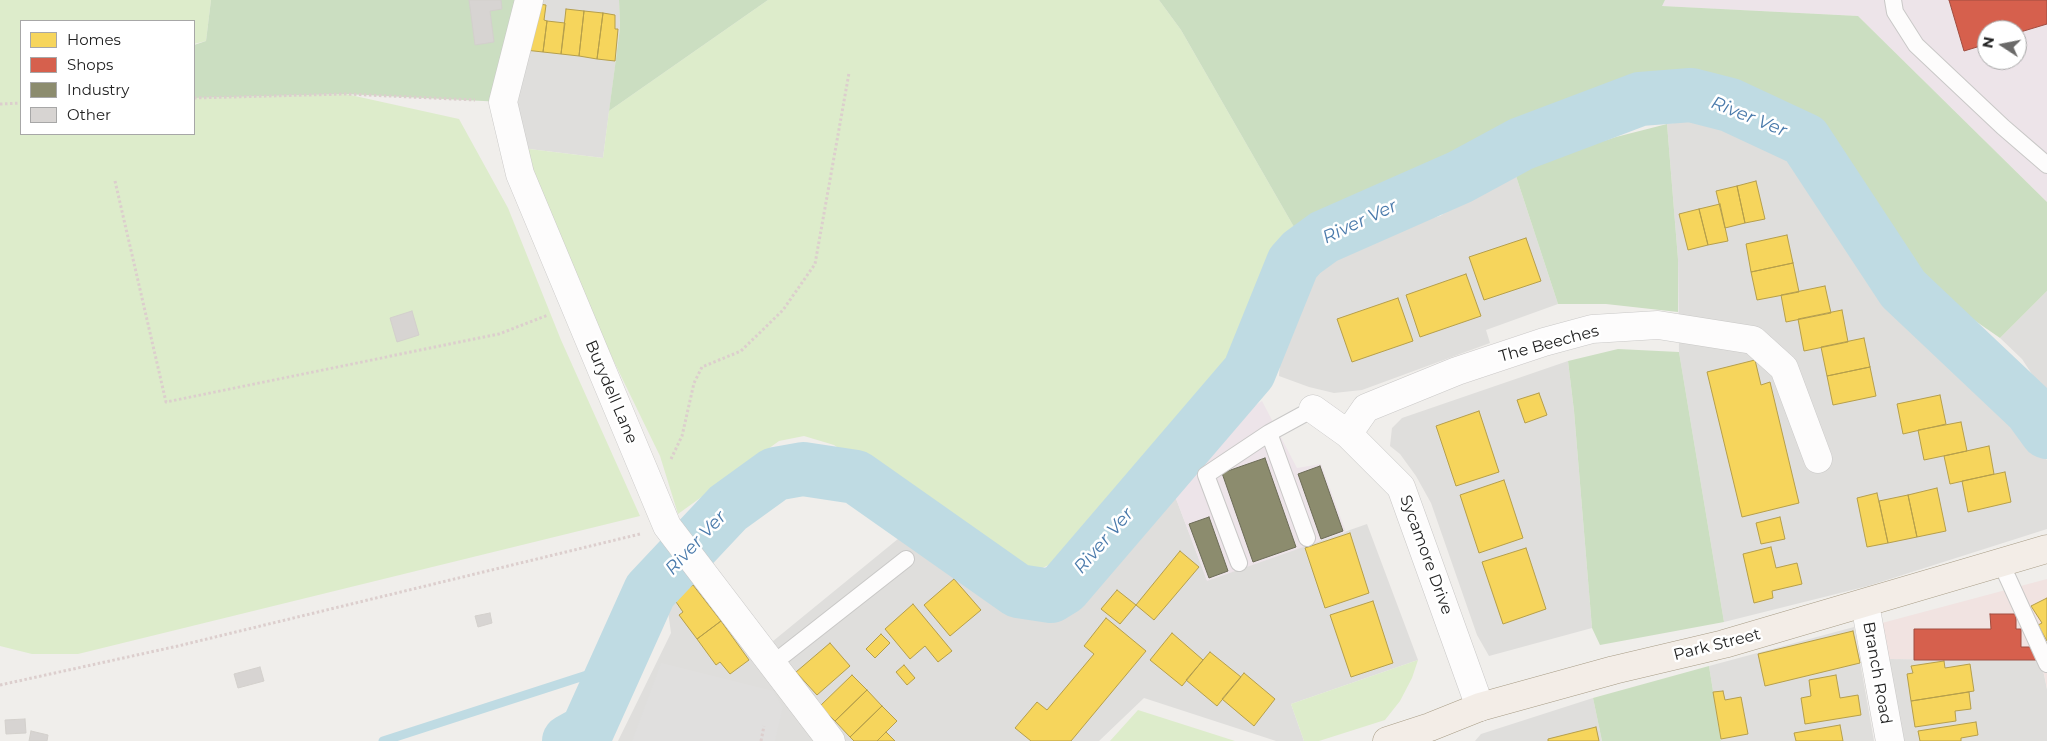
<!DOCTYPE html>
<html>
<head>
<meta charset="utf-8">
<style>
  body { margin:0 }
  #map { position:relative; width:2047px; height:741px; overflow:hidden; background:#f0eeeb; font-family:Montserrat,sans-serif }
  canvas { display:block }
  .legend { position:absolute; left:20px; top:20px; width:175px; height:115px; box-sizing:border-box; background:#fff; border:1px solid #a7a7a7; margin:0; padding:6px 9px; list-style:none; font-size:15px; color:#222 }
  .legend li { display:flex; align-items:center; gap:10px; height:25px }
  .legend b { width:25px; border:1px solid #a7a7a7 }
  .north { position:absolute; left:1977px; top:20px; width:50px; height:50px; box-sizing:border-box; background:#fff; border:1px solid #a7a7a7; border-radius:50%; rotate:281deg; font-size:14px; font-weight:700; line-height:20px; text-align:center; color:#222 }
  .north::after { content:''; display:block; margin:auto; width:18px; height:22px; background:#6a6968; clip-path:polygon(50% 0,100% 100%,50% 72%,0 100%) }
</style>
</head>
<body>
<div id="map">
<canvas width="2047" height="741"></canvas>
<ul class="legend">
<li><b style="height:14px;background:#f6d55c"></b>Homes</li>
<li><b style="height:14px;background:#d6604d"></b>Shops</li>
<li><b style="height:14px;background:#8c8c6e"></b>Industry</li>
<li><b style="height:14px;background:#d7d4d2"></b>Other</li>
</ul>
<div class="north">N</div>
</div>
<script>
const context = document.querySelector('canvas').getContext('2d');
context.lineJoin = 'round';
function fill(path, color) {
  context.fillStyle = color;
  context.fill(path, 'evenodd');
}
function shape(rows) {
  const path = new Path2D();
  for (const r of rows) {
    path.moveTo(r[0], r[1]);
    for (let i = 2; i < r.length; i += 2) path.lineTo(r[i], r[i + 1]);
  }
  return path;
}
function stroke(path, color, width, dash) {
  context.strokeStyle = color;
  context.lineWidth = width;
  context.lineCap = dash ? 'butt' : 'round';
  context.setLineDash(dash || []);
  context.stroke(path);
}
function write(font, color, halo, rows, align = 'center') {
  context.font = font + ' Montserrat,sans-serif';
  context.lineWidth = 5;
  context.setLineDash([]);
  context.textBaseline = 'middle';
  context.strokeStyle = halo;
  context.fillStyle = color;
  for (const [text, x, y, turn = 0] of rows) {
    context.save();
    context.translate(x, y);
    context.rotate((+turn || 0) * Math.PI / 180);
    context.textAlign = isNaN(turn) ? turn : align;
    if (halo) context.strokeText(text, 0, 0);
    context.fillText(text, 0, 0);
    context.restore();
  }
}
fill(shape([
  [531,0,619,0,620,28,603,158,521,148,517,110],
  [1710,118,1756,131,1786,151,1814,183,1849,252,1883,294,1939,350,1976,375,2021,425,2047,460,2047,529,1868,586,1724,622,1679,352,1678,259,1667,124],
  [1514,170,1558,304,1486,330,1490,343,1362,390,1334,393,1309,387,1279,376,1283,321,1296,281,1307,262,1321,250,1336,242,1440,216],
  [2047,291,2047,397,2022,359,2000,338],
  [1568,361,1574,411,1592,628,1489,656,1477,635,1431,503,1416,476,1400,454,1390,446,1392,428,1402,418],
  [1172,488,1207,580,1367,524,1418,660,1291,704,1304,741,1276,741,1144,698,1099,741,843,741,767,646,904,534,1053,618],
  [671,549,751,659,818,741,618,741,671,633,662,567],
  [1854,627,1874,741,1721,741,1709,666],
  [1889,659,2037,660,2044,674,2047,689,2047,741,1904,741],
  [1593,698,1602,741,1475,741,1481,734]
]), '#dfdedc');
fill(shape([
  [2047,579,2047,689,2044,674,2037,660,1889,659,1882,623]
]), '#f1e3e1');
fill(shape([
  [1665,0,2047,0,2047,202,1858,16,1661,6],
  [1987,30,2017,30,2017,60,1987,60],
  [1262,401,1297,468,1321,464,1346,532,1207,581,1172,488,1182,472,1228,423]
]), '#ede4e9');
fill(shape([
  [0,0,211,0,206,41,194,44,194,21,21,21,21,134,194,134,194,98,346,94,459,119,508,208,561,340,640,516,78,654,32,654,0,646],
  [768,0,1159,0,1181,30,1298,234,1284,255,1247,342,1192,425,1068,556,1038,570,1007,567,834,445,804,436,779,441,678,514,660,456,583,298,521,148,603,158,609,111],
  [1418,660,1412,678,1400,701,1385,720,1319,741,1304,741,1291,704],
  [1138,710,1235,741,1110,741]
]), '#ddeccb');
fill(shape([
  [211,0,529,0,503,102,346,94,194,98,194,45,206,41],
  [619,0,768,0,609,111,620,28],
  [1159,0,1665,0,1662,6,1858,16,2047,202,2047,291,2000,338,1922,284,1887,245,1834,163,1788,111,1741,87,1699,79,1668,80,1552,111,1298,234,1181,30],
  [1667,124,1678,259,1678,312,1606,304,1558,304,1514,170,1616,137],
  [1618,349,1679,352,1724,622,1600,645,1592,628,1574,411,1568,361],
  [1709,666,1721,741,1602,741,1593,698]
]), '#cbdec1');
fill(shape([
  [661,663,773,691,783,707,775,741,632,741]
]), '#e0dfde');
const homes = shape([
  [531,3,546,5,544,20,547,21,543,52,525,50,531,3],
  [566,9,584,11,579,56,561,54,566,9],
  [584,11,603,13,597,59,579,56,584,11],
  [603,13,615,15,615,29,618,29,615,61,597,59,603,13],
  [547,21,565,23,561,54,543,52,547,21],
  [1756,181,1765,219,1745,223,1737,186,1756,181],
  [1737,186,1745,223,1725,228,1716,191,1737,186],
  [1720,204,1728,241,1708,245,1699,209,1720,204],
  [1699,209,1708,245,1688,250,1679,214,1699,209],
  [1787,235,1793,263,1751,272,1746,244,1787,235],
  [1526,238,1541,281,1484,300,1469,257,1526,238],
  [1793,263,1799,292,1757,300,1751,272,1793,263],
  [1466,274,1481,316,1420,337,1406,295,1466,274],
  [1825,286,1831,313,1786,322,1781,295,1825,286],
  [1398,298,1413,341,1352,362,1337,319,1398,298],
  [1842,310,1848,342,1804,351,1798,319,1842,310],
  [1864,338,1870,367,1827,376,1821,347,1864,338],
  [1755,360,1761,385,1770,382,1799,503,1742,517,1707,372,1755,360],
  [1870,367,1876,396,1833,405,1827,376,1870,367],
  [1539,393,1547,415,1525,423,1517,400,1539,393],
  [1940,395,1946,424,1903,434,1897,404,1940,395],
  [1479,411,1499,472,1456,486,1436,426,1479,411],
  [1961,422,1967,451,1924,460,1918,430,1961,422],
  [1989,446,1994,474,1950,484,1944,456,1989,446],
  [2005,472,2011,502,1968,512,1962,481,2005,472],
  [1504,480,1523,538,1479,553,1460,495,1504,480],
  [1937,488,1946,531,1917,537,1908,495,1937,488],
  [1877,493,1888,543,1867,547,1857,498,1877,493],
  [1908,495,1917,537,1888,543,1879,501,1908,495],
  [1780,517,1785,539,1761,544,1756,523,1780,517],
  [1350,533,1369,593,1325,608,1305,548,1350,533],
  [1771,547,1776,568,1797,563,1802,584,1772,591,1773,598,1754,603,1743,554,1771,547],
  [1526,548,1546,609,1503,624,1482,562,1526,548],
  [1180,551,1199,567,1154,620,1136,605,1180,551],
  [677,570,690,587,693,585,721,621,697,639,679,615,683,612,674,599,669,583,670,575,677,570],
  [954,579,981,610,950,636,924,605,954,579],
  [1117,590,1136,605,1120,624,1101,609,1117,590],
  [2047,598,2047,641,2038,625,2042,623,2031,606,2047,598],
  [1373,601,1393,663,1351,677,1330,615,1373,601],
  [913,604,952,651,938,662,925,646,910,659,885,629,913,604],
  [1106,618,1146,651,1071,741,1031,741,1015,728,1037,702,1047,710,1094,654,1084,646,1106,618],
  [721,621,749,660,730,674,720,662,716,665,697,639,721,621],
  [1853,631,1860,663,1765,686,1758,654,1853,631],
  [1172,633,1203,660,1182,686,1150,660,1172,633],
  [881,634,890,643,875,658,866,649,881,634],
  [830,643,850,666,817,695,796,672,830,643],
  [1210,652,1241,677,1217,706,1186,680,1210,652],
  [1944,661,1945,668,1970,664,1974,691,1911,701,1907,674,1913,673,1911,666,1944,661],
  [904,665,915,678,907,685,896,672,904,665],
  [1244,673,1275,699,1254,726,1222,699,1244,673],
  [852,675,867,690,835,721,820,706,852,675],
  [1836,675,1840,698,1858,695,1861,715,1805,724,1801,698,1811,696,1809,680,1836,675],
  [867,690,882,706,850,737,835,721,867,690],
  [1723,691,1725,700,1741,697,1748,734,1721,739,1713,692,1723,691],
  [1969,692,1971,709,1955,711,1956,721,1915,727,1911,701,1969,692],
  [882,706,897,721,877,741,854,741,850,737,882,706],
  [1976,722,1978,735,1961,738,1961,741,1920,741,1918,731,1976,722],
  [1840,725,1843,741,1796,741,1794,733,1840,725],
  [1596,727,1599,741,1548,741,1548,739,1596,727],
  [886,732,895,741,877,741,886,732]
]);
fill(homes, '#f6d55c');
stroke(homes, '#b69f4b', 1);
const shops = shape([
  [1949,0,2047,0,2047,24,2017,33,2017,30,1987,30,1987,44,1964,51,1949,0],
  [1990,614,2016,614,2016,629,2021,629,2021,647,2030,647,2037,660,1914,660,1914,629,1991,629,1990,614]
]);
fill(shops, '#d6604d');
stroke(shops, '#a04d40', 1);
const industry = shape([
  [1265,458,1296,547,1253,562,1222,473,1265,458],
  [1320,466,1343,531,1321,539,1298,474,1320,466],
  [1209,517,1228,571,1209,578,1189,524,1209,517]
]);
fill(industry, '#8c8c6e');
stroke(industry, '#6c6c57', 1);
stroke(shape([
  [383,741,590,674,650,591]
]), '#bfdbe3', 9);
stroke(shape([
  [569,741,587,731,650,591,728,508,775,474,803,469,856,477,1018,591,1051,596,1064,588,1249,372,1293,263,1302,253,1324,237,1460,177,1521,144,1640,99,1691,95,1730,105,1805,140,1903,289,2031,410,2047,432]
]), '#bfdbe3', 54);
const building = shape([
  [469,0,501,0,502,9,490,11,494,42,475,45,469,0],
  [412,311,419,335,397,342,390,318,412,311],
  [490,613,492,623,478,627,475,616,490,613],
  [260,667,264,681,238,688,234,674,260,667],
  [25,719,26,733,6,734,5,720,25,719],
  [31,731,48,735,47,741,29,741,31,731]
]);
fill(building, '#d7d4d2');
stroke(building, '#d3d0cc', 1);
const lane = shape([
  [1893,0,1895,12,1916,45,2003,127,2047,165],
  [1269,433,1307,538],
  [1239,563,1206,475,1269,433,1313,409],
  [2001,563,2047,664],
  [771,665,906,559]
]);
const street = shape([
  [529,0,503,102,520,174,667,526,831,741],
  [1313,409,1348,434,1401,487,1480,707],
  [1348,434,1366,408,1457,371,1544,342,1592,329,1658,325,1753,340,1784,368,1818,459],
  [1865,604,1890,741]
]);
const primary = shape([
  [1387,741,1430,727,1480,707,1614,670,1724,644,2047,549]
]);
stroke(lane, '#c9c8c7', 18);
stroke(street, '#c9c8c7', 29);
stroke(primary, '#a79c86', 29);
stroke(shape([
  [194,98,346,94,475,100],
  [0,104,21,103],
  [115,181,166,402,499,334,548,315],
  [671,459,682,436,694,383,702,367,741,351,783,310,815,264,849,73],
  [0,685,178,646,640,534],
  [761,741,764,726]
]), '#dccecd', 3, [2.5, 2.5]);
stroke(lane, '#fdfcfc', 16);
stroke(street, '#fdfcfc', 28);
stroke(primary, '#f3ede7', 28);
write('16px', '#222', '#fff', [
  ["The Beeches",1549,344,-15],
  ["Burydell Lane",611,392,67],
  ["Sycamore Drive",1426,555,70],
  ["Park Street",1717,645,-14],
  ["Branch Road",1877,673,80]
]);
write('italic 18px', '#4a7aab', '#fff', [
  ["River Ver",1749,117,22],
  ["River Ver",1360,222,-25],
  ["River Ver",1104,541,-49],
  ["River Ver",696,543,-47]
]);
</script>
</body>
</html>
